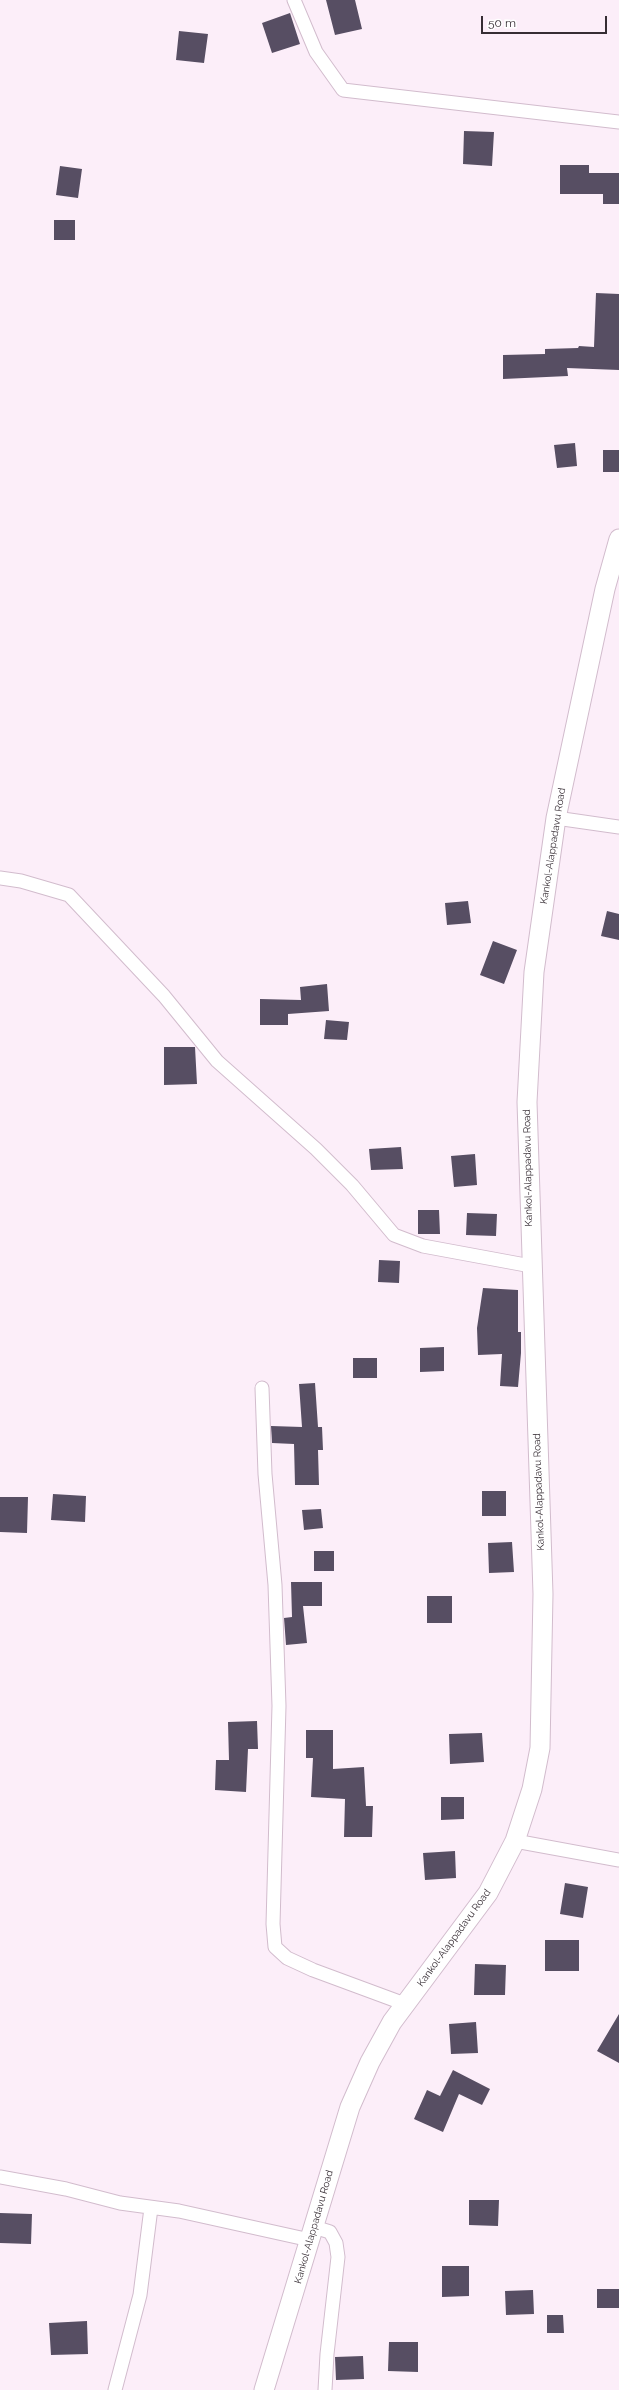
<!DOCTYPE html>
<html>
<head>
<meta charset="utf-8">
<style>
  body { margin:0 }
  #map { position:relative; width:619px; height:2390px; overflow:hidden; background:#fceef9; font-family:Raleway,sans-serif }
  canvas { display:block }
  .scale { position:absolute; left:481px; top:16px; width:126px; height:18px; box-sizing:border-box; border:2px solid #362d34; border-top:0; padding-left:5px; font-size:12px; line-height:14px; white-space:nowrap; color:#362d34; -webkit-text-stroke:3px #fff; paint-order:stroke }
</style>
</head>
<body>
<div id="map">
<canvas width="619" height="2390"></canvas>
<div class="scale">50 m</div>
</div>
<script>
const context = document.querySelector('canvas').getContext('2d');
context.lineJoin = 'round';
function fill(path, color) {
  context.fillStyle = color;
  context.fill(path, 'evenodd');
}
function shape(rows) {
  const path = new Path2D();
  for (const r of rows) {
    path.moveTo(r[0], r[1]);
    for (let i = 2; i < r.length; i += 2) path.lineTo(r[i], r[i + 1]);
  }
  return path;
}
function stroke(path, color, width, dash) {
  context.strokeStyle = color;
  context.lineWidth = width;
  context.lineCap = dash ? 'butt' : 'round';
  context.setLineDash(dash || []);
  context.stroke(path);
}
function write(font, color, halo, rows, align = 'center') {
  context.font = font + ' Raleway,sans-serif';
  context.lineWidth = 4;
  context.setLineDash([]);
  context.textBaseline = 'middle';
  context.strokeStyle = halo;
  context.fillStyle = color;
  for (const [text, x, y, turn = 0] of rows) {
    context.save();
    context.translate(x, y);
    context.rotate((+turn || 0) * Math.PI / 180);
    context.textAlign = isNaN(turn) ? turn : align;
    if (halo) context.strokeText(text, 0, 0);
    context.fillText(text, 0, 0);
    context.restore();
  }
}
fill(shape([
  [326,0,355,0,362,29,335,35],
  [290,13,300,44,272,53,262,23],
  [179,31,208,34,204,63,176,60],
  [464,131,494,132,492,166,463,164],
  [560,165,589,165,589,173,619,173,619,204,603,204,603,194,560,194],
  [60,166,82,169,78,198,56,195],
  [54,220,75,220,75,240,54,240],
  [596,293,619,294,619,370,567,368,568,376,503,379,503,355,545,354,545,349,578,348,579,346,594,347],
  [575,443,577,466,557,468,554,445],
  [603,450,619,450,619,472,603,472],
  [468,901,471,923,447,925,445,903],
  [607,911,619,914,619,940,601,936],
  [493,941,517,950,504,984,480,975],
  [327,984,329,1011,288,1014,288,1025,260,1025,260,999,301,1000,300,987],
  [326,1020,349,1022,347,1040,324,1039],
  [164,1047,195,1047,197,1084,164,1085],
  [401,1147,403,1169,371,1170,369,1149],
  [475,1154,477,1185,454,1187,451,1156],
  [418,1210,439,1210,440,1234,418,1234],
  [467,1213,497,1214,496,1236,466,1235],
  [379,1260,400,1261,399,1283,378,1282],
  [483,1288,518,1290,518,1332,521,1332,521,1353,518,1387,500,1386,502,1354,478,1355,477,1328],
  [444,1347,444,1371,420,1372,420,1348],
  [353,1358,377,1358,377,1378,353,1378],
  [315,1383,318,1427,322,1427,323,1450,318,1450,319,1485,295,1485,294,1444,272,1443,271,1426,302,1427,299,1384],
  [482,1491,506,1491,506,1516,482,1516],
  [53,1494,86,1496,85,1522,51,1520],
  [0,1497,28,1497,27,1533,0,1532],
  [321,1509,323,1528,304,1530,302,1510],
  [512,1542,514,1572,489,1573,488,1543],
  [314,1551,334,1551,334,1571,314,1571],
  [291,1582,322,1582,322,1606,303,1606,307,1643,286,1645,284,1618,292,1617],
  [427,1596,452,1596,452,1623,427,1623],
  [257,1721,258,1749,248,1749,246,1792,215,1790,216,1760,229,1760,228,1722],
  [306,1730,333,1730,333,1769,364,1767,366,1806,373,1806,372,1837,344,1837,345,1799,311,1797,313,1758,306,1758],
  [482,1733,484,1762,450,1764,449,1734],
  [441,1797,464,1797,464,1819,441,1820],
  [455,1851,456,1878,425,1880,423,1853],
  [565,1883,588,1887,583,1918,560,1914],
  [545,1940,579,1940,579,1971,545,1971],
  [475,1964,506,1965,505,1995,474,1995],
  [619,2014,619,2063,597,2051],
  [476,2022,478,2053,451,2054,449,2024],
  [453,2070,490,2089,482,2105,459,2094,443,2132,414,2119,427,2090,440,2096],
  [469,2200,499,2200,498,2226,469,2225],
  [0,2213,32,2214,31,2244,0,2243],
  [442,2266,469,2266,469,2296,442,2297],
  [597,2289,619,2289,619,2308,597,2308],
  [533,2290,534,2314,506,2315,505,2291],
  [547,2315,563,2315,564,2333,547,2333],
  [87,2321,88,2354,51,2355,49,2323],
  [389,2342,418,2342,418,2372,388,2371],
  [363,2356,364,2379,336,2380,335,2357]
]), '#574e63');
const minor = shape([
  [294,0,316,52,343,90,619,122],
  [556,818,619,827],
  [0,878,21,881,69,895,164,996,217,1061,316,1149,352,1185,394,1235,423,1246,531,1266],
  [262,1388,265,1474,275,1585,279,1706,273,1924,275,1947,287,1958,313,1970,405,2004],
  [515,1841,619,1860],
  [0,2177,66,2189,120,2203,179,2211,310,2240],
  [314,2227,330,2232,336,2243,338,2257,327,2354,325,2390],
  [115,2390,140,2295,151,2208]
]);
const secondary = shape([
  [264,2390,350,2107,370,2062,392,2022,488,1893,515,1841,532,1789,540,1748,543,1594,527,1102,534,972,556,818,605,589,619,539]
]);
stroke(minor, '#d2bccd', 15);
stroke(secondary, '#d2bccd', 21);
stroke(minor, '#fff', 13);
stroke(secondary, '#fff', 19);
write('10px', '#362d34', '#fff', [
  ["Kankol-Alappadavu Road",553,846,-81],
  ["Kankol-Alappadavu Road",528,1168,-91],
  ["Kankol-Alappadavu Road",539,1492,-92],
  ["Kankol-Alappadavu Road",454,1938,-54],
  ["Kankol-Alappadavu Road",314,2227,-74]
]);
</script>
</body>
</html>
